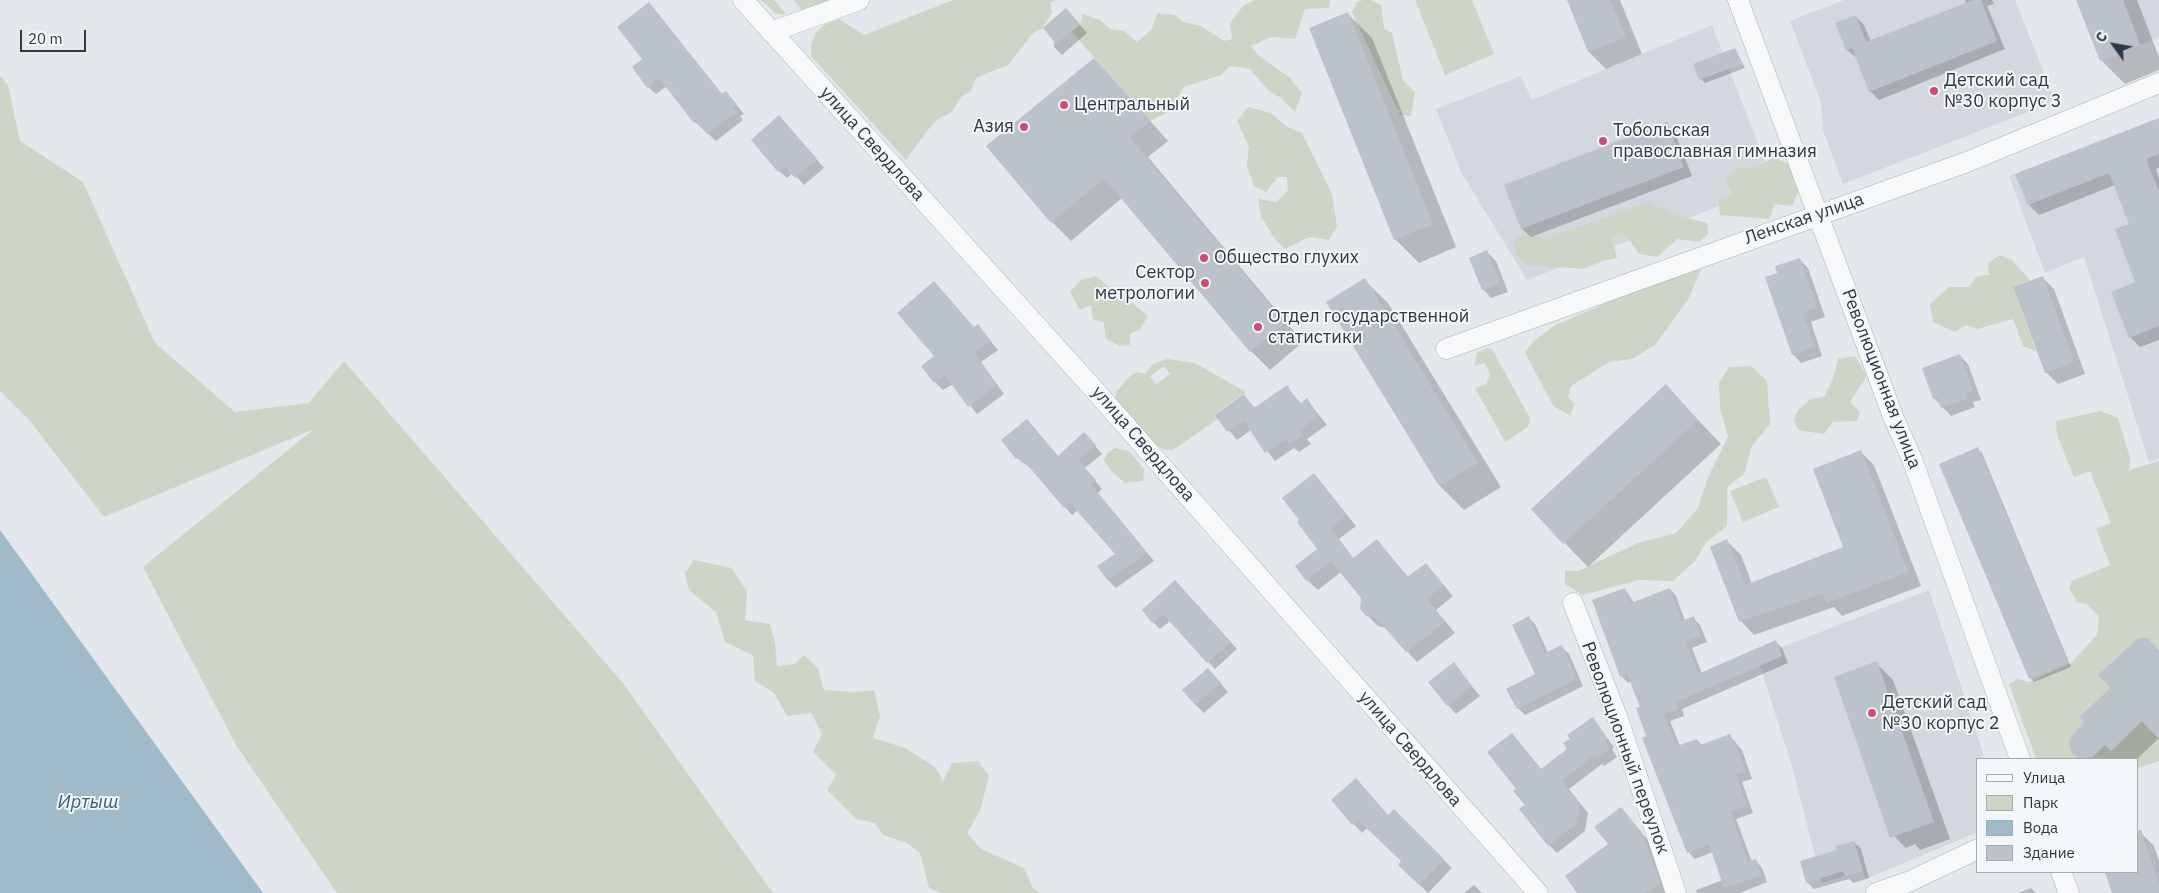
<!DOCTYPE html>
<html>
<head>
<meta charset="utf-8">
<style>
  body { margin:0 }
  #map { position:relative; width:2159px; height:893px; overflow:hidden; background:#e4e8ec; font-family:"IBM Plex Sans",sans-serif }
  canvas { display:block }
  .legend { position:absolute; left:1976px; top:758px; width:162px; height:115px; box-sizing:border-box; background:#f4f7f9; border:1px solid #a4abb1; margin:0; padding:6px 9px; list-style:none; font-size:15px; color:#2c3844 }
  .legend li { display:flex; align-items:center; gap:10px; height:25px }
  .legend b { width:25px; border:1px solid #a4abb1 }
  .north { position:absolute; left:2089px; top:20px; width:50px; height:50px; -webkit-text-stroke:4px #f4f7f9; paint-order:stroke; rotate:302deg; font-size:14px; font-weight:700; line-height:20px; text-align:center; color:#2c3844 }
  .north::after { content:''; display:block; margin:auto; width:18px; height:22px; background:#2c3844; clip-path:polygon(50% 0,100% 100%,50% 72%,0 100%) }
  .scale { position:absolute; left:20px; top:30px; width:66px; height:22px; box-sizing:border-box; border:2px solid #2c3844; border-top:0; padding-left:6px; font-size:15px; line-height:18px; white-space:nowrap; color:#2c3844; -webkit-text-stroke:4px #f4f7f9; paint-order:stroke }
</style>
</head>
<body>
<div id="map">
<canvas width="2159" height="893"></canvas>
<ul class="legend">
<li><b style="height:6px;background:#f7f8fa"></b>Улица</li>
<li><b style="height:14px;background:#ccd5c6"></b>Парк</li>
<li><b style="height:14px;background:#a1baca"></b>Вода</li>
<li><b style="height:14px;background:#bbc2c9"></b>Здание</li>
</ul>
<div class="north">С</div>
<div class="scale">20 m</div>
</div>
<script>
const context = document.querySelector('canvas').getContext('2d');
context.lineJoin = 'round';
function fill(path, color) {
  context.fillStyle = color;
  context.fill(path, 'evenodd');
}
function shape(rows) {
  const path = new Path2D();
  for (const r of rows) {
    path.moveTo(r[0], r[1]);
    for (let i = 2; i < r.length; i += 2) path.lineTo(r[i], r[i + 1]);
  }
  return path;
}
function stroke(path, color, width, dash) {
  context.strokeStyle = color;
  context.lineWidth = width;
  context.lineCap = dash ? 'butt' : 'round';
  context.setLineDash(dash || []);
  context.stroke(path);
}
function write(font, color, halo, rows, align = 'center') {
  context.font = font + ' "IBM Plex Sans",sans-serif';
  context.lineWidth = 4;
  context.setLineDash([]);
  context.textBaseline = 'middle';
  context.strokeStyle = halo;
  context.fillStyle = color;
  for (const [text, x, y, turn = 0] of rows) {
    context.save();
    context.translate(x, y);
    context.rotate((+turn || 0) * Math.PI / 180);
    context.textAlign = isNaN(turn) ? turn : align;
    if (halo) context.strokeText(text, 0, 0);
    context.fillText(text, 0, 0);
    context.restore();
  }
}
fill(shape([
  [1844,0,2015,0,2054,98,2049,104,1843,184,1823,130,1821,102,1790,21],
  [2123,0,2159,0,2159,37,2140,45],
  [1712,25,1774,185,1527,280,1461,172,1436,109,1521,76,1532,100],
  [2159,118,2159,458,2149,462,2084,257,2045,273,2009,176],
  [1929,590,1985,759,1978,759,1978,832,1866,879,1862,871,1822,883,1792,766,1760,666,1782,656,1779,648]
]), '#d2d8dd');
fill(shape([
  [761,0,774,0,786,14,776,14],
  [793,0,829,0,802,10],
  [953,0,1056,0,1050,3,1052,12,1043,28,1033,33,1008,65,976,78,971,91,961,97,952,112,938,119,927,131,906,160,811,56,811,44,816,32,826,24,839,19,864,35],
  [1256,0,1330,0,1329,8,1305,9,1295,39,1271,37,1251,46,1259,56,1289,77,1302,93,1295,112,1281,98,1269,91,1250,69,1230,66,1221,75,1184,87,1168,112,1150,121,1072,32,1080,24,1083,14,1100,20,1110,29,1124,31,1137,42,1151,30,1158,13,1175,15,1183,22,1201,26,1224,41,1232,39,1230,23,1244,5],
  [1363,0,1371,0,1381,5,1384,29,1392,33,1403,80,1415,92,1411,116,1398,115,1401,111,1397,109,1352,12,1357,2],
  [1415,0,1472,0,1494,54,1445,75],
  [0,76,8,85,20,141,83,182,155,343,235,412,309,403,344,361,623,683,773,893,337,893,236,745,143,567,314,429,104,517,30,421,0,391],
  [1248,107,1271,113,1287,127,1302,133,1332,194,1337,226,1329,240,1310,237,1285,249,1274,238,1261,216,1258,199,1276,202,1288,191,1287,177,1278,177,1266,192,1254,186,1247,167,1249,147,1237,121],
  [1774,157,1793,166,1799,190,1792,206,1775,204,1769,219,1720,215,1718,199,1733,194,1725,179,1740,167,1755,168],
  [1649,202,1675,215,1707,223,1708,234,1699,242,1677,239,1657,257,1639,254,1625,234,1612,238,1617,258,1602,261,1584,269,1527,265,1516,255,1514,242,1519,237,1529,234,1544,239],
  [2000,255,2012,260,2030,280,2013,287,2036,351,2023,346,2013,319,1977,329,1966,325,1955,332,1933,322,1930,304,1949,287,1969,287,1977,276,1989,275,1988,263],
  [1701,269,1689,298,1655,345,1632,359,1609,362,1571,386,1568,397,1575,404,1570,415,1553,406,1525,352,1534,341,1554,326,1647,285],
  [1096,276,1108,286,1108,295,1121,294,1148,316,1140,329,1130,334,1130,345,1120,346,1106,339,1104,323,1093,319,1091,305,1080,310,1070,292,1081,280],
  [1487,348,1492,349,1530,418,1528,427,1505,442,1475,388,1486,384,1490,375,1485,363,1474,366,1477,353],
  [1855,356,1867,376,1850,402,1860,412,1857,421,1833,422,1824,434,1798,430,1794,420,1798,410,1811,399,1824,397,1833,379,1838,359],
  [1167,359,1195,363,1246,392,1215,414,1218,419,1173,450,1165,450,1156,445,1148,435,1143,435,1115,398,1117,391,1129,377,1138,372,1145,374,1153,364],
  [1164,366,1170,374,1156,384,1150,376],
  [1751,366,1767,381,1770,424,1752,446,1744,474,1727,487,1727,526,1706,542,1695,561,1673,581,1639,580,1583,595,1565,584,1565,570,1578,571,1638,543,1676,533,1698,508,1708,477,1728,437,1720,408,1719,383,1729,367],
  [2100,411,2118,418,2130,458,2129,470,2159,461,2159,649,2148,638,2138,638,2098,675,2110,688,2079,717,2085,723,2070,741,2072,754,2081,759,2036,759,2009,684,2017,679,2029,682,2071,663,2097,635,2099,616,2086,604,2077,602,2069,588,2072,581,2110,565,2096,529,2111,523,2090,471,2074,477,2057,435,2056,421],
  [1115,448,1129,451,1144,469,1143,481,1125,483,1112,472,1104,461,1107,453],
  [1766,477,1779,507,1743,522,1730,491],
  [694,560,732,568,747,592,745,620,770,624,775,643,777,666,795,664,804,655,818,668,824,690,856,692,874,690,880,716,873,738,905,748,935,767,943,781,952,763,978,761,989,776,980,811,967,833,981,849,1024,868,1033,888,1040,893,941,893,929,888,920,853,907,843,883,835,875,823,856,819,827,790,836,775,813,752,822,734,811,713,787,716,774,693,755,681,753,655,725,642,716,612,689,590,685,573],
  [2142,721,2152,731,2159,725,2159,761,2138,768,2138,759,2087,759,2094,756,2105,745,2111,751]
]), '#ccd5c6');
fill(shape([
  [0,530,263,893,0,893]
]), '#a1baca');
fill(shape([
  [1568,0,1620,0,1642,54,1606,69,1589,52],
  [1965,0,1992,0,1994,4,1987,6,2005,49,1879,100,1870,91,1857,58,1847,50,1837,24,1856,17,1864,25,1871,42,1967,4],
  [2078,0,2137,0,2159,57,2159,70,2125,84,2101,60],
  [649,4,723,95,726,92,744,114,740,116,743,120,716,141,694,121,667,86,656,94,648,87,644,60],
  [1348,14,1372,38,1456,247,1419,263,1395,239],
  [1075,19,1087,33,1062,55,1054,47,1054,40],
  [1735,49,1745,68,1705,83,1701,79],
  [1096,60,1168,141,1148,157,1303,342,1270,370,1251,351,1122,198,1071,241,1052,222,988,146,1045,98,1047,100],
  [2159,119,2159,168,2156,169,2159,178,2159,340,2140,347,2130,337,2137,283,2130,225,2115,185,2039,215,2029,205],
  [1666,124,1675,133,1692,176,1531,237,1522,229],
  [787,125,824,168,804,185,793,173,787,178,779,171],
  [1487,252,1496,261,1508,292,1491,298,1483,289],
  [1799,259,1808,268,1825,317,1811,322,1822,356,1801,363,1793,354,1779,274],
  [2042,277,2054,289,2085,374,2058,384,2046,372],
  [1364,280,1388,303,1501,487,1464,510,1440,486,1327,302],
  [978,326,998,350,981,362,1004,394,977,414,953,384,943,390,935,382],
  [1959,355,1968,364,1981,400,1973,402,1975,407,1951,416,1934,398],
  [1666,386,1721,444,1588,567,1532,509],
  [1287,387,1301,404,1307,400,1327,425,1307,439,1311,444,1299,452,1294,448,1275,461,1251,430,1237,440,1217,415,1244,396,1255,408],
  [1027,420,1059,457,1092,442,1102,454,1085,468,1102,489,1098,493,1154,561,1116,588,1108,580,1099,566,1117,555,1078,510,1072,515,1032,469,1017,458],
  [1978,449,1982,453,2071,667,2034,682,2030,678],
  [1860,451,1874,465,1921,586,1842,616,1834,607,1754,635,1741,621,1727,541,1741,555,1752,584,1844,548],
  [1314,475,1356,526,1339,539,1354,559,1377,540,1408,577,1426,564,1453,596,1436,610,1455,633,1417,662,1386,628,1378,626,1367,615,1362,598,1341,572,1318,590,1307,580,1318,549],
  [1182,589,1237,649,1215,669,1170,621,1160,629,1153,622],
  [1625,589,1634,603,1670,589,1676,596,1685,621,1693,618,1700,625,1707,642,1692,648,1702,674,1775,641,1782,648,1788,663,1682,709,1684,716,1670,721,1680,746,1697,740,1703,746,1730,736,1742,750,1752,779,1742,782,1753,813,1736,819,1752,862,1756,861,1762,868,1767,882,1740,893,1697,893,1696,890,1723,880,1713,852,1695,859,1689,853,1644,739,1648,737,1642,708,1631,681,1628,683,1621,676],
  [1528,617,1535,624,1548,653,1562,647,1569,654,1583,686,1525,715,1518,708,1536,674],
  [2159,651,2159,738,2137,759,2080,759,2072,751],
  [1876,663,1893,680,1950,839,1920,850,1915,844,1906,848,1889,831],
  [1453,664,1480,696,1456,714,1448,705],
  [1216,678,1228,692,1204,713,1195,704],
  [1593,719,1614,747,1612,749,1617,757,1604,766,1602,764,1569,789,1588,813,1585,831,1557,853,1549,845,1518,790,1512,734,1542,770,1568,749],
  [1332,800,1389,816,1394,811,1452,868,1428,893,1400,865,1403,861,1367,828,1362,833],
  [1621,808,1650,843,1666,893,1579,893,1609,844],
  [2141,833,2154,846,2159,861,2159,893,2113,893,2106,872,2138,872,2138,834],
  [1854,842,1861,849,1869,878,1853,883,1849,879,1814,889,1807,882,1839,851],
  [1474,885,1482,893,1464,893],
  [2031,888,2036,893,2018,893]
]), '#0003');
fill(shape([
  [1567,0,1610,0,1626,37,1588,52],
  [1973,0,1981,0,1997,41,1869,92,1852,48,1846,50,1835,23,1856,15,1866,42],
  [2076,0,2123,0,2140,45,2100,61],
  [649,2,722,94,726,91,737,105,733,108,737,112,707,134,699,124,693,122,659,78,647,88,632,67,642,59,617,27],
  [1066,8,1080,24,1056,44,1043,28],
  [1348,12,1433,224,1394,240,1309,28],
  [1735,48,1742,64,1699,80,1693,64],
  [1094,58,1150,121,1130,138,1285,323,1250,352,1104,178,1051,223,986,146],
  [779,115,817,159,795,178,785,166,778,172,751,140],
  [2159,118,2159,154,2146,159,2159,192,2159,326,2129,338,2111,292,2135,282,2115,229,2129,224,2109,173,2028,205,2015,174],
  [1667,122,1684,167,1521,229,1504,185],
  [1487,250,1500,283,1482,290,1469,258],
  [1800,258,1817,308,1803,313,1815,347,1792,355,1765,277,1777,273,1775,266],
  [2043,276,2074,362,2045,373,2013,287],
  [1365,278,1478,463,1439,486,1326,302],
  [934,281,974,327,978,324,991,341,974,353,997,385,968,407,945,375,934,383,921,366,934,356,897,313],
  [1960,354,1973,391,1965,394,1967,399,1941,408,1937,397,1933,399,1922,368],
  [1666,384,1698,420,1563,544,1531,509],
  [1287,385,1299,404,1307,398,1319,416,1300,430,1303,435,1289,444,1286,439,1265,453,1244,421,1227,432,1215,415,1244,394,1254,408],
  [1027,419,1058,456,1084,432,1096,445,1078,460,1096,480,1091,485,1147,553,1107,580,1097,566,1115,554,1070,503,1064,508,1024,461,1022,463,1018,457,1016,459,1001,440],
  [1978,447,2068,663,2029,679,1939,464],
  [1861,450,1908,572,1827,603,1823,593,1739,622,1710,547,1727,539,1745,585,1843,547,1813,469],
  [1314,473,1347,515,1330,528,1353,558,1377,539,1407,577,1426,563,1443,585,1427,599,1445,622,1406,652,1376,618,1366,616,1360,609,1361,598,1331,561,1306,581,1295,566,1317,549,1297,522,1299,520,1282,498],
  [1175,580,1231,642,1207,663,1163,614,1152,623,1142,610],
  [1625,588,1631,603,1670,588,1682,621,1694,616,1701,636,1686,641,1698,674,1776,640,1782,656,1676,702,1678,709,1664,714,1677,746,1697,739,1700,745,1730,734,1733,742,1735,742,1746,772,1736,775,1747,806,1730,812,1748,862,1756,859,1761,876,1724,888,1709,844,1687,853,1642,738,1646,736,1636,708,1640,707,1627,674,1620,677,1592,600],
  [1529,616,1545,653,1562,645,1577,679,1517,709,1506,689,1535,674,1512,625],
  [2138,638,2148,638,2159,650,2159,739,2142,721,2111,751,2105,745,2092,757,2079,759,2072,754,2069,743,2072,736,2084,722,2079,717,2110,688,2098,675],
  [1877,661,1934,822,1890,838,1834,677],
  [1454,662,1472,686,1447,706,1428,682],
  [1208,668,1221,683,1195,705,1182,690],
  [1593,717,1607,738,1605,740,1610,749,1595,758,1593,756,1562,781,1580,804,1577,823,1548,846,1519,809,1525,805,1513,791,1516,789,1487,752,1512,733,1541,769,1567,749,1563,743,1570,739,1567,735],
  [1356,778,1388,815,1394,809,1444,859,1419,885,1398,865,1401,861,1358,820,1352,825,1331,800],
  [1621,807,1642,833,1660,883,1645,893,1577,893,1565,876,1608,844,1594,827],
  [2138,830,2141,830,2159,884,2159,893,2112,893,2105,872,2138,872],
  [1854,841,1863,871,1845,876,1843,871,1806,883,1800,861,1837,850,1836,846]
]), '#bbc2c9');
const minor = shape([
  [743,0,1090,385,1538,893],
  [1738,0,1894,419,1912,459,2020,759],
  [771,32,859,0],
  [1446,349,1967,162,2159,83],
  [1573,603,1618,719,1676,893],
  [2061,872,2069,893],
  [1876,893,1908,882,1978,849]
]);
stroke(minor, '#a9b0b6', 21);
stroke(minor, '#f7f8fa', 20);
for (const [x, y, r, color] of [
  [1934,91,5,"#cb4e72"],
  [1064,105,5,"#cb4e72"],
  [1024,127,5,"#cb4e72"],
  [1603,141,5,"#cb4e72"],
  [1204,258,5,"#cb4e72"],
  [1205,283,5,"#cb4e72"],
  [1258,327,5,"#cb4e72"],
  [1872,713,5,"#cb4e72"]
]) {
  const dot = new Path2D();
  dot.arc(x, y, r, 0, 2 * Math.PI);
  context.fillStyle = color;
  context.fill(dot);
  stroke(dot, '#f4f7f9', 2);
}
write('18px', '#2c3844', '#f4f7f9', [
  ["Детский сад",1944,81],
  ["№30 корпус 3",1944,102],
  ["Центральный",1074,105],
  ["Азия",1014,127,"right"],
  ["Тобольская",1613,131],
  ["православная гимназия",1613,152],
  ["Общество глухих",1214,258],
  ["Сектор",1195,273,"right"],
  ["метрологии",1195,294,"right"],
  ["Отдел государственной",1268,317],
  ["статистики",1268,338],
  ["Детский сад",1882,703],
  ["№30 корпус 2",1882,724]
], 'left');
write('18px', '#2c3844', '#f4f7f9', [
  ["улица Свердлова",872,144,48],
  ["Ленская улица",1804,219,-19],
  ["Революционная улица",1881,379,69],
  ["улица Свердлова",1143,444,49],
  ["Революционный переулок",1625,748,70],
  ["улица Свердлова",1410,749,49]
]);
write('italic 19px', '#375c77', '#f4f7f9', [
  ["Иртыш",88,803]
]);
</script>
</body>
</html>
